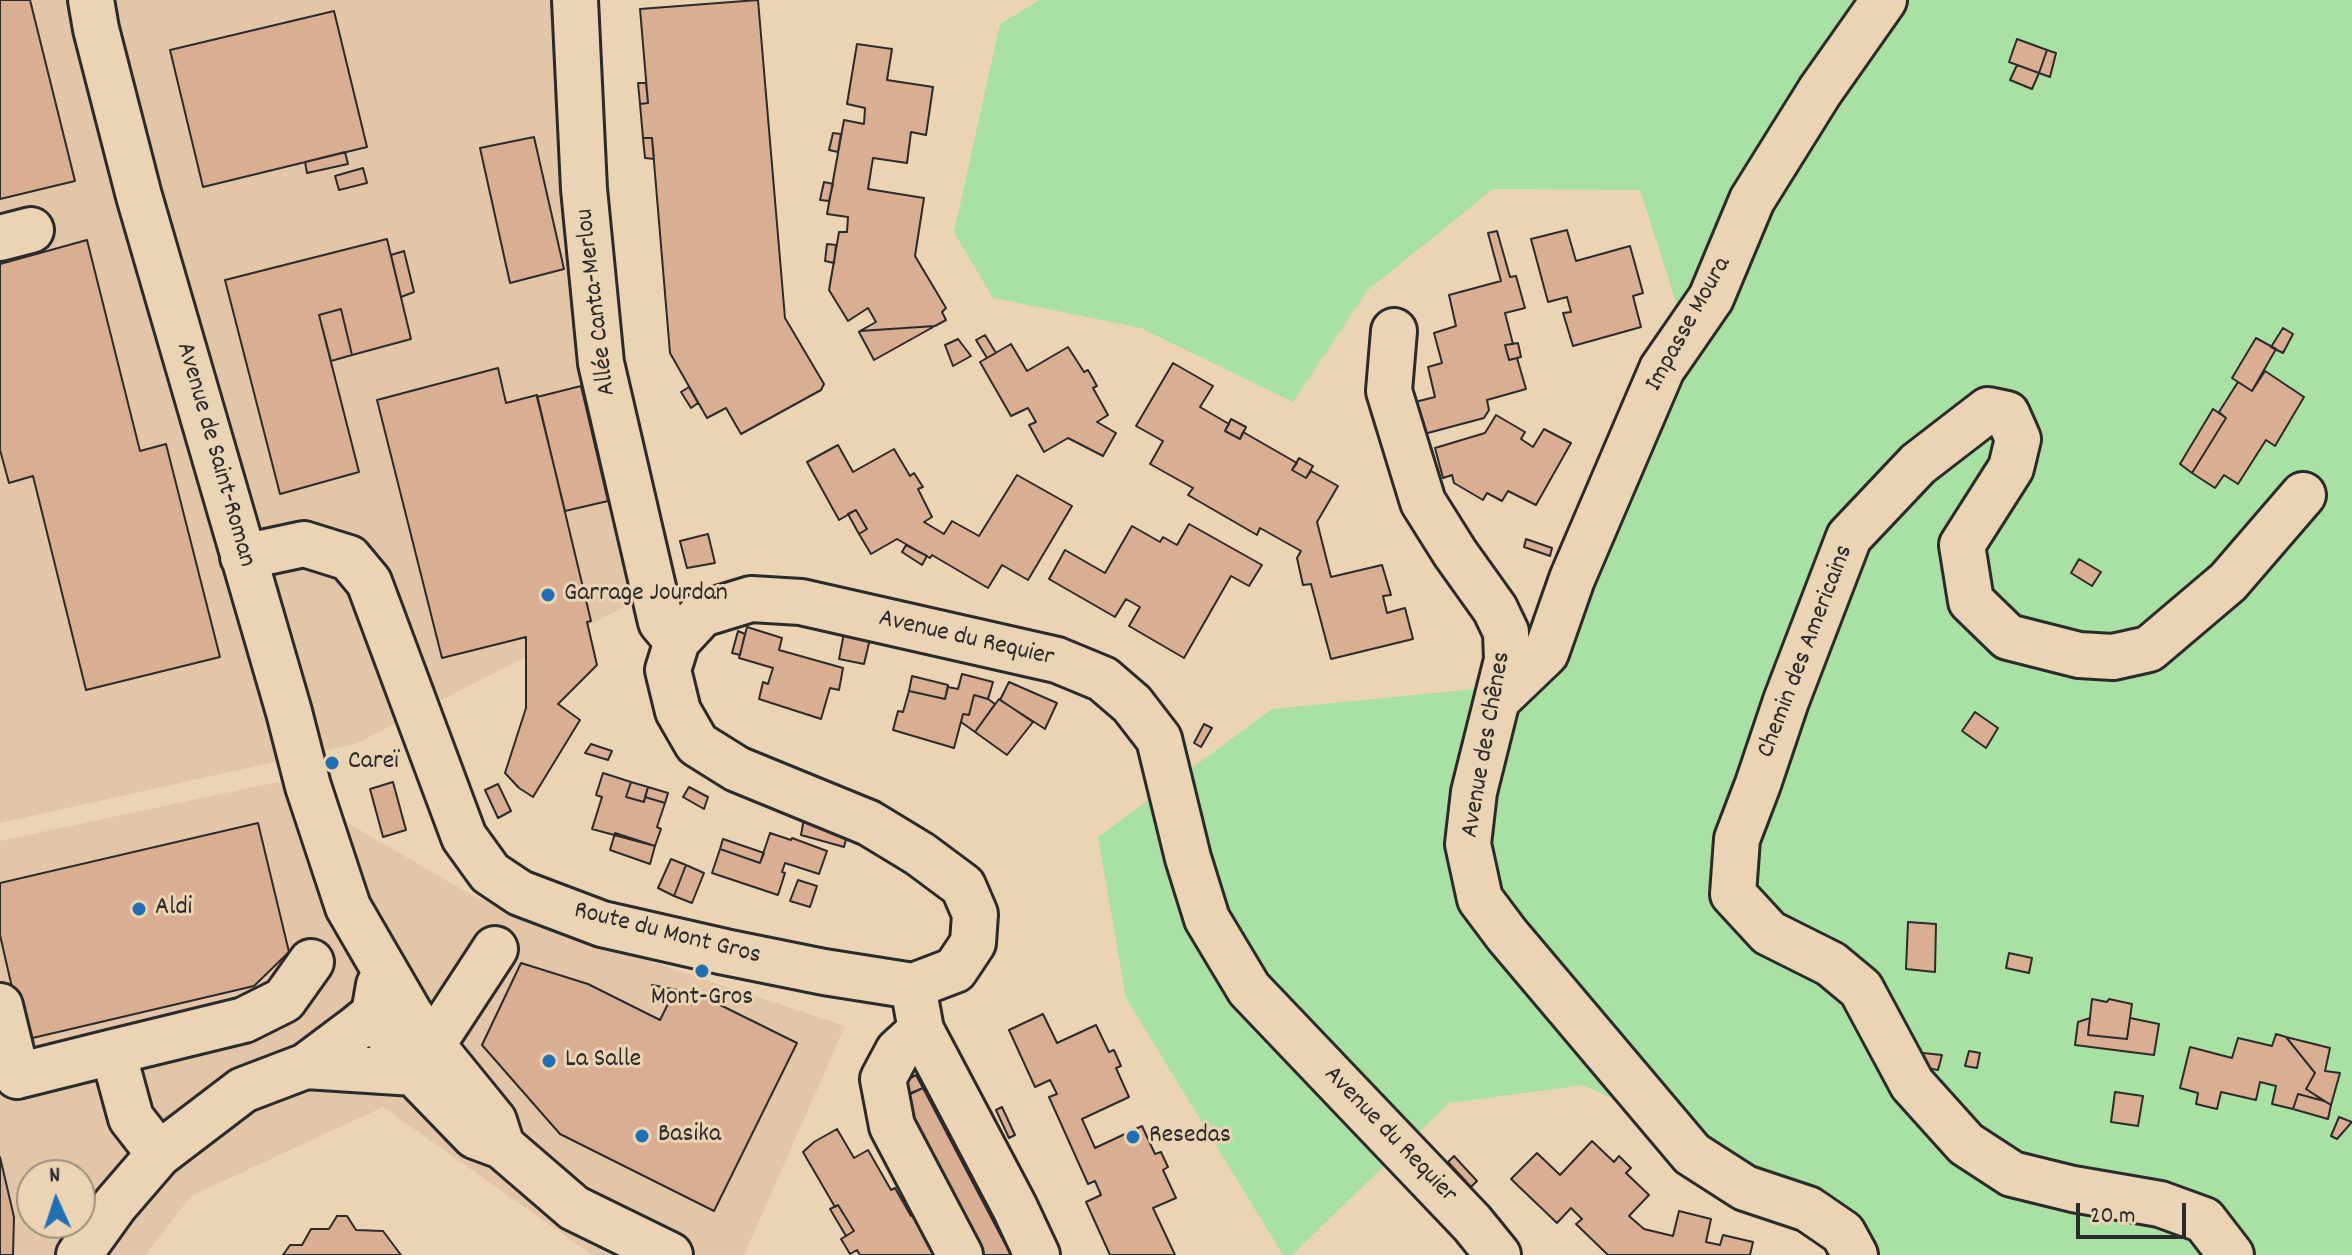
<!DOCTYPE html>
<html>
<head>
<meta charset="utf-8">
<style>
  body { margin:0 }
  #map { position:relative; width:2352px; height:1255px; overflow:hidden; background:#ebd4b4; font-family:Dekko,sans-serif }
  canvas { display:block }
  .north { position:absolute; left:16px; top:1159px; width:80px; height:80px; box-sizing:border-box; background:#ebd4b4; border:2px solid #9e907d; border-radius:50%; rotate:357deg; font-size:22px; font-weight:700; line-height:32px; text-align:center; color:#2b2b2b }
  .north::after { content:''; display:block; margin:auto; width:28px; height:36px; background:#1f6fb2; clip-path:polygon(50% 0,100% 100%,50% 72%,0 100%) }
  .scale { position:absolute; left:2076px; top:1203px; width:110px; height:36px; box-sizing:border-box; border:4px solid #2b2b2b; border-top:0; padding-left:10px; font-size:24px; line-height:28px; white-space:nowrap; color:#2b2b2b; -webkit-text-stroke:6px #ebd4b4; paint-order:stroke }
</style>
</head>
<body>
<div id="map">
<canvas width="2352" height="1255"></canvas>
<div class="north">N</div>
<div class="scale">20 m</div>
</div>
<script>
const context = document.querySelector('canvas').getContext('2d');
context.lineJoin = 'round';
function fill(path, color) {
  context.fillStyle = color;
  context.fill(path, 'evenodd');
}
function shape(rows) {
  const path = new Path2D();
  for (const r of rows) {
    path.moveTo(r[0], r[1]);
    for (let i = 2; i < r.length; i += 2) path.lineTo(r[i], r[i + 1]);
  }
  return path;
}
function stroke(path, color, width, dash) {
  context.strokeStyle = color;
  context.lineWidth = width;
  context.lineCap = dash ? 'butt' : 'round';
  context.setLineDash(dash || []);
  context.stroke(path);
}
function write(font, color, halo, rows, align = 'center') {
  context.font = font + ' Dekko,sans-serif';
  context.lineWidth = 6;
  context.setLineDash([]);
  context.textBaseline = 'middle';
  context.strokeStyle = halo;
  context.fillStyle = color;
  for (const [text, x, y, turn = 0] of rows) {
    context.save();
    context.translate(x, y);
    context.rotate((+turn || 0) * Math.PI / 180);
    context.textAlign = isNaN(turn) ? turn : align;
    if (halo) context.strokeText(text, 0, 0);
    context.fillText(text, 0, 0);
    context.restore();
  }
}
fill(shape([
  [0,0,594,0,638,600,355,744,0,823],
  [277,782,475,897,655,963,845,1026,744,1255,592,1255,383,1107,191,1196,146,1255,0,1255,0,841],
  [32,1175,80,1175,80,1223,32,1223]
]), '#e2c6a7');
fill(shape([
  [1040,0,2352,0,2352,1255,1879,1255,1735,1157,1584,1085,1449,1103,1292,1255,1283,1255,1126,998,1098,837,1272,709,1546,682,1688,339,1640,190,1493,189,1368,290,1293,402,1141,328,993,298,954,232,1000,24]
]), '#a9e0a3');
const building = shape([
  [0,0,30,0,75,181,0,199,0,0],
  [758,0,785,318,824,384,821,390,741,434,726,408,707,418,670,353,652,138,643,138,640,104,648,103,640,9,758,0],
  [334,11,367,147,203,187,170,50,334,11],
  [2017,39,2047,50,2039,73,2009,62,2017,39],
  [857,44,892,49,887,80,933,87,926,135,911,132,907,163,873,158,868,189,924,198,915,256,946,308,942,312,946,320,935,326,860,331,876,322,868,308,848,321,829,290,839,232,847,232,848,217,827,214,844,120,864,124,865,108,847,104,857,44],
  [2047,50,2056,53,2050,77,2039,73,2047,50],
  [2017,65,2039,73,2032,89,2010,80,2017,65],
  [638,83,646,83,648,103,640,104,638,83],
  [833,133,841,134,838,152,829,150,833,133],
  [534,137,564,269,510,283,480,148,534,137],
  [643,138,652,138,654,159,645,158,643,138],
  [345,152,348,164,307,173,305,162,345,152],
  [363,168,367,183,339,190,335,176,363,168],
  [824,182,833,184,829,201,820,200,824,182],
  [1567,230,1576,261,1630,246,1643,293,1633,296,1641,327,1573,346,1563,313,1571,312,1567,297,1548,302,1531,239,1567,230],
  [1497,231,1510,277,1516,276,1525,308,1505,313,1513,344,1505,345,1509,360,1517,358,1526,389,1487,400,1489,410,1484,418,1424,434,1415,402,1435,397,1428,367,1442,363,1434,333,1456,326,1449,295,1501,281,1488,233,1497,231],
  [387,239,411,339,352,355,341,309,319,315,359,472,280,494,225,280,387,239],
  [87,240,140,451,166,444,220,657,86,690,33,476,9,483,0,450,0,264,87,240],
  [827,244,836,245,834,263,825,261,827,244],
  [404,251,414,292,401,297,391,255,404,251],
  [341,309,352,355,331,361,319,315,341,309],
  [935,326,874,360,859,332,860,331,935,326],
  [2283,328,2293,334,2283,353,2271,347,2283,328],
  [985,335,996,353,987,358,976,340,985,335],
  [2256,338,2276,349,2252,391,2232,378,2256,338],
  [958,339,971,356,953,366,945,345,958,339],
  [1518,343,1521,357,1509,360,1505,345,1518,343],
  [1011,344,1027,371,1068,347,1084,372,1088,370,1097,386,1093,388,1108,415,1097,422,1116,433,1103,456,1068,438,1044,452,1029,425,1036,422,1028,408,1011,416,980,362,1011,344],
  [1173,363,1213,386,1200,407,1229,424,1225,431,1240,439,1243,432,1297,463,1292,470,1306,478,1311,471,1338,486,1317,522,1331,577,1382,565,1391,595,1383,596,1387,613,1405,608,1413,639,1331,659,1311,584,1303,585,1297,558,1301,551,1260,528,1257,535,1188,495,1193,488,1150,464,1163,441,1136,426,1173,363],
  [498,368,506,403,537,395,591,621,587,622,597,665,558,704,580,720,533,797,519,788,505,773,526,708,526,637,442,658,377,400,498,368],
  [2265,371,2304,397,2275,446,2266,440,2238,484,2224,475,2215,488,2192,473,2226,418,2219,412,2238,382,2252,391,2265,371],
  [581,386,608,501,565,511,537,397,581,386],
  [689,387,698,403,691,408,681,392,689,387],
  [2213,409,2226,418,2192,473,2180,464,2213,409],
  [1496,415,1525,432,1521,439,1533,447,1544,429,1571,443,1536,505,1508,491,1502,501,1487,493,1483,500,1454,483,1452,475,1443,478,1435,448,1485,433,1496,415],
  [1231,419,1246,427,1240,439,1225,431,1231,419],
  [838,445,853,472,894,449,910,476,914,473,923,487,918,489,932,517,924,522,944,534,952,521,979,536,1017,475,1072,506,1028,580,1002,565,988,588,932,555,930,558,897,539,871,554,859,534,867,529,856,510,839,520,807,462,838,445],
  [1299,458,1313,466,1306,478,1292,470,1299,458],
  [856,510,867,529,859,534,848,514,856,510],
  [1189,524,1262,565,1249,586,1231,576,1184,658,1129,626,1140,607,1126,599,1115,617,1049,579,1065,550,1105,573,1132,526,1160,542,1163,537,1177,545,1189,524],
  [708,534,715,563,687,568,680,541,708,534],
  [1526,539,1552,548,1550,556,1524,547,1526,539],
  [906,545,927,556,922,565,902,552,906,545],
  [2079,559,2101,572,2092,586,2071,573,2079,559],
  [747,627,782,638,779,650,843,668,839,690,830,688,821,719,759,699,763,682,768,684,773,668,739,658,747,627],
  [738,631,745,634,740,655,732,653,738,631],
  [844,633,870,639,864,664,839,659,844,633],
  [962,674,993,682,988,699,974,695,969,715,963,714,954,748,893,730,898,711,903,712,909,691,945,699,948,687,958,689,962,674],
  [912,676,948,685,945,699,909,691,912,676],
  [1009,682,1057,703,1045,729,1000,700,1009,682],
  [974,695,988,699,995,704,975,732,961,722,963,714,969,715,974,695],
  [999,699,1033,722,1007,755,975,732,999,699],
  [1975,712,1998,728,1986,748,1962,731,1975,712],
  [1204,724,1212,728,1201,747,1194,743,1204,724],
  [591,744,612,751,608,760,585,753,591,744],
  [603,773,631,782,626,797,644,802,645,797,665,803,657,827,661,829,655,846,592,829,602,797,596,795,603,773],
  [393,782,406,830,383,837,370,789,393,782],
  [631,782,648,787,644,802,626,797,631,782],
  [498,784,511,811,498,818,485,790,498,784],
  [648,787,668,793,665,803,645,797,648,787],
  [689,787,708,797,704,809,683,797,689,787],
  [805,813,848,832,844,847,801,835,805,813],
  [258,823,289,952,254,986,24,1040,0,935,0,883,258,823],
  [615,833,655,846,650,864,610,850,615,833],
  [770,833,791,840,792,838,827,851,819,874,785,863,782,872,785,873,778,895,712,873,720,849,760,863,770,833],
  [723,839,764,853,760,863,720,849,723,839],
  [671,859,686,865,674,896,658,888,671,859],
  [686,865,704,873,692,903,674,896,686,865],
  [798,880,817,886,810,907,790,901,798,880],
  [1908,922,1936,924,1935,972,1906,969,1908,922],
  [2009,953,2032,958,2029,973,2006,968,2009,953],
  [521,963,588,984,660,1020,670,1000,652,994,652,985,698,994,797,1043,714,1211,560,1134,482,1045,521,963],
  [2092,999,2107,1002,2109,999,2132,1004,2127,1039,2088,1035,2092,999],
  [1043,1014,1057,1043,1096,1025,1109,1052,1114,1050,1121,1066,1116,1068,1129,1097,1082,1119,1095,1148,1142,1126,1155,1154,1161,1152,1168,1167,1163,1170,1176,1198,1153,1208,1175,1255,1110,1255,1086,1202,1101,1195,1095,1181,1088,1184,1049,1097,1057,1094,1050,1080,1035,1087,1009,1030,1043,1014],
  [2090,1018,2088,1035,2127,1039,2130,1018,2159,1024,2154,1055,2075,1045,2078,1022,2090,1018],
  [2276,1034,2286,1037,2315,1073,2306,1089,2324,1101,2298,1094,2293,1109,2272,1104,2276,1086,2260,1082,2256,1100,2221,1092,2217,1109,2196,1104,2198,1093,2180,1088,2190,1047,2232,1058,2238,1038,2272,1046,2276,1034],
  [2286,1037,2330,1048,2325,1071,2340,1073,2331,1105,2306,1089,2315,1073,2286,1037],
  [1969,1051,1980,1053,1977,1068,1965,1066,1969,1051],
  [1923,1053,1942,1055,1938,1070,1922,1067,1923,1053],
  [916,1075,923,1088,906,1096,896,1086,916,1075],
  [923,1088,1011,1255,979,1255,896,1099,923,1088],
  [2115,1092,2143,1096,2138,1126,2111,1122,2115,1092],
  [2298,1094,2324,1101,2331,1105,2328,1119,2293,1109,2298,1094],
  [1002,1107,1015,1135,1009,1138,996,1110,1002,1107],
  [2339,1117,2352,1122,2337,1139,2331,1136,2339,1117],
  [837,1129,854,1158,868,1150,891,1190,895,1188,911,1216,916,1213,937,1255,860,1255,857,1250,850,1254,841,1239,854,1231,838,1205,835,1207,803,1152,814,1142,837,1129],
  [1592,1141,1614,1162,1619,1156,1631,1168,1626,1173,1649,1195,1629,1216,1644,1229,1673,1236,1679,1211,1711,1219,1706,1242,1720,1245,1723,1235,1753,1242,1750,1255,1608,1255,1576,1224,1582,1219,1571,1208,1557,1223,1511,1179,1537,1153,1560,1175,1592,1141],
  [1454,1156,1477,1181,1471,1187,1448,1162,1454,1156],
  [0,1157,14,1217,13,1255,0,1255,0,1157],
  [838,1205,854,1231,846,1236,830,1209,838,1205],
  [337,1216,347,1216,356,1230,383,1231,401,1255,283,1255,290,1245,302,1245,311,1229,329,1229,337,1216]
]);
fill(building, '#daae92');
stroke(building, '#2b2b2b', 2);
const minor = shape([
  [91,0,96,29,139,196,289,712,308,786,348,907,410,1014,433,1046,494,1121,502,1146],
  [575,0,584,189,601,363,661,622,677,641],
  [0,238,31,230],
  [1394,331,1389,391,1423,502,1455,553,1495,609,1506,632,1507,660,1474,792,1468,844,1480,899,1507,935,1692,1154,1745,1188,1808,1209,1843,1233,1855,1255],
  [243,557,304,544,349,558,369,582,464,837,490,873,520,893,602,924,725,952,824,972,913,986,955,970,973,943,975,914,963,886,920,854,869,823,737,769,697,744,678,711,668,670,677,641,702,614,751,599,801,602,1057,660,1103,679,1132,704,1159,739,1188,858,1207,919,1249,989,1472,1223,1498,1255],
  [1497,700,1546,653,1572,579,1662,369,1711,298,1752,200,1820,91,1884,0],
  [913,986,921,1030,1015,1208,1037,1255],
  [0,1006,17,1076,113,1052,131,1118,159,1154],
  [376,1017,414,1073,475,1136,502,1146,574,1208,670,1255],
  [921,1030,898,1051,883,1079,892,1126,960,1255],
  [113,1052,244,1020,284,1000,311,962],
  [306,1066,414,1073,495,949],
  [79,1255,115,1205,159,1154,243,1090,306,1066,358,1027,374,1014,379,985],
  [2231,1255,2204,1220,2160,1204,2073,1189,2012,1174,1966,1144,1912,1084,1861,989,1831,964,1769,933,1733,894,1737,839,1758,784,1786,701,1849,537,1918,464,1988,410,2007,414,2018,439,2011,468,1962,545,1971,601,2008,637,2079,655,2113,657,2149,649,2228,582,2303,495]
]);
stroke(minor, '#2b2b2b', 50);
stroke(minor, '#ebd4b4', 44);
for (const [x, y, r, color] of [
  [548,595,8,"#1f6fb2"],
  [332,763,8,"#1f6fb2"],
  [139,909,8,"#1f6fb2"],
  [702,971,8,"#1f6fb2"],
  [549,1061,8,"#1f6fb2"],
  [642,1136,8,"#1f6fb2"],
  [1133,1137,8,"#1f6fb2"]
]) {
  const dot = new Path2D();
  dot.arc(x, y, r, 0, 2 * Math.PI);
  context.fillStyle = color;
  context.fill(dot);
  stroke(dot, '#ebd4b4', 3);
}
write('26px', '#2b2b2b', '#ebd4b4', [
  ["Allée Canta-Merlou",598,302,-97],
  ["Impasse Moura",1690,325,-61],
  ["Avenue de Saint-Roman",214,455,74],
  ["Avenue du Requier",966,640,13],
  ["Chemin des Americains",1807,652,-69],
  ["Avenue des Chênes",1488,745,-80],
  ["Route du Mont Gros",667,935,14],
  ["Avenue du Requier",1389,1136,46]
]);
write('26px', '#2b2b2b', '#ebd4b4', [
  ["Garrage Jourdan",564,595],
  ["Careï",348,763],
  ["Aldi",155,909],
  ["Mont-Gros",702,999,"center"],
  ["La Salle",565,1061],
  ["Basika",658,1136],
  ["Resedas",1149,1137]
], 'left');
</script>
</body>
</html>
